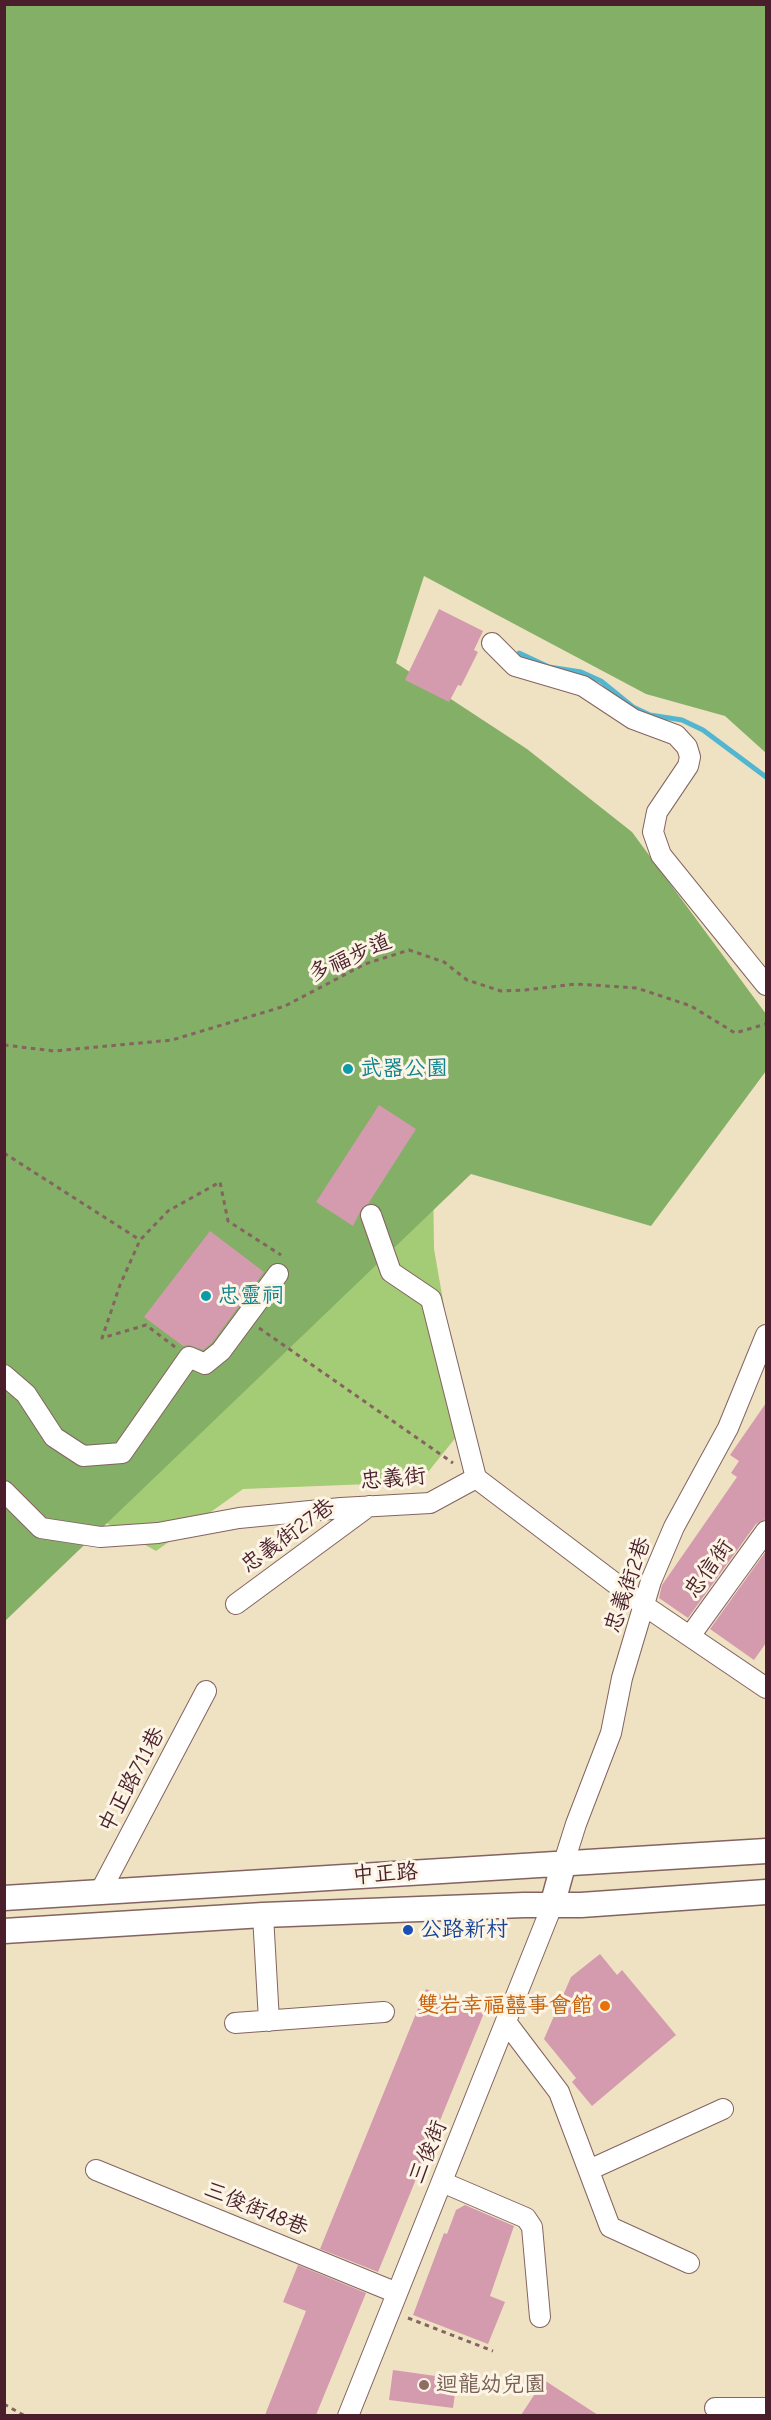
<!DOCTYPE html>
<html>
<head>
<meta charset="utf-8">
<style>
  body { margin:0 }
  #map { position:relative; width:771px; height:2420px; overflow:hidden; background:#efe2c2; font-family:"Comic Neue",sans-serif }
  canvas { display:block }
  .frame { position:absolute; inset:0; border:6px solid #4a1f2b; pointer-events:none }
</style>
</head>
<body>
<div id="map">
<canvas width="771" height="2420"></canvas>
<div class="frame"></div>
</div>
<script>
const context = document.querySelector('canvas').getContext('2d');
context.lineJoin = 'round';
function fill(path, color) {
  context.fillStyle = color;
  context.fill(path, 'evenodd');
}
function shape(rows) {
  const path = new Path2D();
  for (const r of rows) {
    path.moveTo(r[0], r[1]);
    for (let i = 2; i < r.length; i += 2) path.lineTo(r[i], r[i + 1]);
  }
  return path;
}
function stroke(path, color, width, dash) {
  context.strokeStyle = color;
  context.lineWidth = width;
  context.lineCap = dash ? 'butt' : 'round';
  context.setLineDash(dash || []);
  context.stroke(path);
}
function write(font, color, halo, rows, align = 'center') {
  context.font = font + ' "Comic Neue","LXGW WenKai TC",sans-serif';
  context.lineWidth = 6;
  context.setLineDash([]);
  context.textBaseline = 'middle';
  context.strokeStyle = halo;
  context.fillStyle = color;
  for (const [text, x, y, turn = 0] of rows) {
    context.save();
    context.translate(x, y);
    context.rotate((+turn || 0) * Math.PI / 180);
    context.textAlign = isNaN(turn) ? turn : align;
    if (halo) context.strokeText(text, 0, 0);
    context.fillText(text, 0, 0);
    context.restore();
  }
}
fill(shape([
  [4,999,433,1176,434,1249,465,1426,420,1482,243,1489,156,1551,23,1476,4,1454]
]), '#a4cb75');
fill(shape([
  [5,5,766,5,766,753,725,716,646,694,424,576,396,663,527,749,632,832,766,1014,766,1071,651,1226,471,1174,5,1621]
]), '#83af66');
stroke(shape([
  [519,653,549,667,581,672,601,681,633,707,650,715,682,720,703,730,766,777]
]), '#53b6d1', 5);
fill(shape([
  [439,609,483,631,474,650,478,652,461,686,458,685,449,702,405,680],
  [379,1105,416,1129,368,1204,362,1208,353,1226,316,1202],
  [210,1231,264,1272,212,1343,203,1350,189,1345,183,1346,144,1317],
  [766,1403,766,1519,756,1524,688,1618,659,1598,662,1585,737,1477,731,1473,739,1461,730,1455],
  [766,1551,766,1643,754,1660,710,1629],
  [600,1954,617,1975,622,1970,676,2035,592,2106,572,2082,576,2078,544,2039,571,1977],
  [426,1989,484,2013,378,2272,320,2249],
  [465,2205,514,2226,490,2296,505,2302,488,2344,413,2315,444,2233,447,2234,456,2210],
  [298,2265,366,2293,316,2415,265,2415,306,2311,283,2302],
  [393,2370,457,2379,453,2408,389,2400],
  [544,2380,598,2415,521,2415]
]), '#d49bae');
const minor = shape([
  [492,643,515,666,583,686,633,719,676,735,687,747,690,757,688,766,657,812,653,832,661,855,766,985],
  [371,1215,391,1272,431,1299,476,1478],
  [4,1375,26,1394,54,1437,83,1456,122,1453,189,1357,205,1364,221,1351,278,1274],
  [476,1478,645,1606,766,1688],
  [4,1491,41,1528,100,1537,158,1533,239,1518,341,1508,430,1503,476,1478],
  [236,1604,369,1506],
  [690,1636,766,1531],
  [564,1862,576,1824,611,1733,622,1678,651,1581,674,1527,728,1428,766,1335],
  [100,1892,206,1691],
  [263,1915,269,2021],
  [506,2022,559,2092,610,2227,689,2263],
  [235,2023,384,2012],
  [96,2170,397,2293],
  [589,2170,723,2109],
  [442,2182,526,2218,532,2227,540,2317],
  [715,2408,766,2408],
  [348,2416,552,1906]
]);
const major = shape([
  [4,1898,766,1851],
  [552,1906,564,1862],
  [4,1931,263,1915,524,1905,581,1905,766,1892]
]);
stroke(minor, '#846360', 22);
stroke(major, '#846360', 27);
stroke(shape([
  [4,1045,54,1051,172,1040,285,1006,365,964,409,950,444,962,467,980,501,991,525,990,576,984,637,988,691,1006,735,1033,766,1024],
  [4,1153,140,1240],
  [259,1328,453,1463],
  [175,1347,146,1325,102,1338,120,1285,140,1240,168,1211,220,1182,228,1221,281,1255],
  [408,2318,493,2351],
  [4,2404,25,2416]
]), '#846360', 3, [4.5, 4.5]);
stroke(minor, '#fff', 20);
stroke(major, '#fff', 24);
for (const [x, y, r, color] of [
  [348,1069,6,"#0f9aa8"],
  [206,1296,6,"#0f9aa8"],
  [408,1930,6,"#1a4fb4"],
  [605,2006,6,"#e8710a"],
  [424,2385,6,"#8d6e63"]
]) {
  const dot = new Path2D();
  dot.arc(x, y, r, 0, 2 * Math.PI);
  context.fillStyle = color;
  context.fill(dot);
  stroke(dot, '#fcf5e5', 2);
}
write('22px', '#4a1f2b', '#fcf5e5', [
  ["多福步道",350,958,-24],
  ["忠義街",393,1479,-5],
  ["忠義街27巷",288,1536,-36],
  ["忠信街",709,1569,-54],
  ["忠義街2巷",628,1585,-71],
  ["中正路711巷",132,1780,-62],
  ["中正路",385,1874,-4],
  ["三俊街",428,2152,-68],
  ["三俊街48巷",256,2209,22]
]);
write('22px', '#0d838f', '#fcf5e5', [
  ["武器公園",360,1069],
  ["忠靈祠",218,1296]
], 'left');
write('22px', '#164399', '#fcf5e5', [
  ["公路新村",420,1930]
], 'left');
write('22px', '#c56008', '#fcf5e5', [
  ["雙岩幸福囍事會館",593,2006]
], 'right');
write('22px', '#785e54', '#fcf5e5', [
  ["迴龍幼兒園",436,2385]
], 'left');
</script>
</body>
</html>
